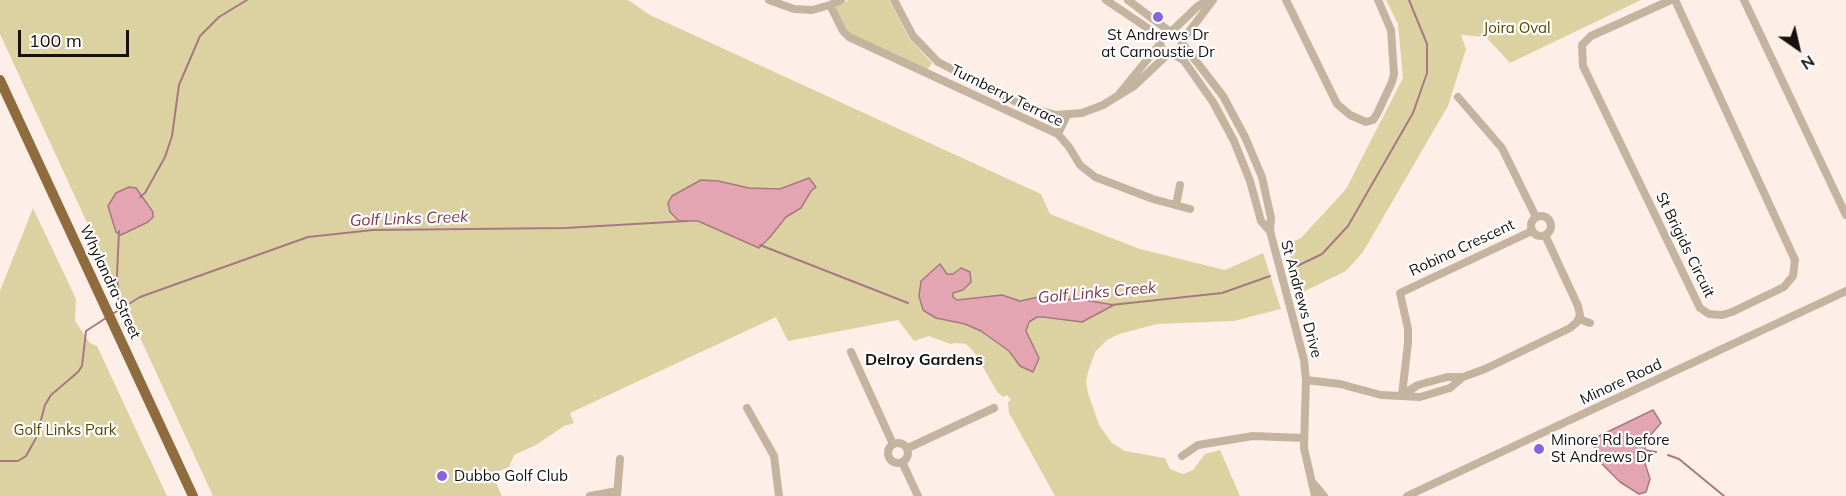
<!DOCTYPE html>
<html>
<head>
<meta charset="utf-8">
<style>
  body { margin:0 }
  #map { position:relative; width:1846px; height:496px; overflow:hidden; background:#fdefe7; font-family:Mulish,sans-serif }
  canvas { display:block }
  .north { position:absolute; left:1768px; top:18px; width:60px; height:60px; -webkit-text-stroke:4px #fff; paint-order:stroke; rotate:146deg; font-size:16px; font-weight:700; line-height:24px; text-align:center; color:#15110e }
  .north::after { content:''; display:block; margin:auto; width:21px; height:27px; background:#15110e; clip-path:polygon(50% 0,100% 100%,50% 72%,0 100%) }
  .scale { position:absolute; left:18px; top:30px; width:111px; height:27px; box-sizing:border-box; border:3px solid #15110e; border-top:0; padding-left:8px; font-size:18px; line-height:21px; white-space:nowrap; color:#15110e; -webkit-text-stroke:4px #fff; paint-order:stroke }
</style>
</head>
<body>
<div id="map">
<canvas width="1846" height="496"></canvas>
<div class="north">N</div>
<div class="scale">100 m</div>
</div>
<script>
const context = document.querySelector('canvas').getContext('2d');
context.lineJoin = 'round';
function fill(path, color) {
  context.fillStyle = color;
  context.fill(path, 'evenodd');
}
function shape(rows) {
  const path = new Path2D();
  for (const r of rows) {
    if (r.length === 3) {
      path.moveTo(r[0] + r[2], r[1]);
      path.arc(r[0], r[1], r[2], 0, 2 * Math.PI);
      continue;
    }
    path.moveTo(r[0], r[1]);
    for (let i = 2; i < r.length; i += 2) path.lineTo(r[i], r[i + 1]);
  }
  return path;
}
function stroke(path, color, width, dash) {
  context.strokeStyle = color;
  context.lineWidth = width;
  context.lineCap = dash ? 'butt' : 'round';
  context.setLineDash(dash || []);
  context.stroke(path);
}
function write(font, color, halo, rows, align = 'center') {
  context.font = font + ' Mulish,sans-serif';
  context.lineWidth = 4.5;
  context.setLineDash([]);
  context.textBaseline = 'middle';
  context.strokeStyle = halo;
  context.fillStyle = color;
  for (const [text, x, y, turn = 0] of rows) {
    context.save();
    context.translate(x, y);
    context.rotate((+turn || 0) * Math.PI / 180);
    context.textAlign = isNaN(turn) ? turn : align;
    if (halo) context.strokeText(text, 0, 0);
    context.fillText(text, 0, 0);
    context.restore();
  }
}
fill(shape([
  [0,0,628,0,650,15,1041,194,1050,214,1140,249,1225,270,1263,253,1281,309,1234,321,1157,324,1119,334,1107,340,1095,352,1088,372,1086,381,1088,393,1099,425,1112,443,1125,451,1165,458,1170,469,1183,474,1193,470,1205,454,1220,450,1240,496,1055,496,1009,413,1008,402,1011,400,1007,395,1004,397,998,393,974,352,966,344,957,343,950,344,929,336,914,341,898,320,788,341,776,317,570,413,574,423,564,426,536,445,514,455,509,467,492,474,502,496,213,496,0,34],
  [849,0,889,0,909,38,932,63,927,70,850,35,834,9,837,6],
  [1386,0,1641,0,1510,63,1486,37,1461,35,1466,49,1448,106,1363,252,1346,271,1301,293,1287,244,1301,238,1346,189,1403,78,1398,24],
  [33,208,76,299,75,321,90,343,97,346,167,496,0,496,0,291]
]), '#dcd2a1');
const water = shape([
  [809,178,816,187,811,191,801,208,786,217,770,237,759,248,698,221,679,221,670,212,668,203,672,196,701,180,718,181,749,188,780,189,809,178],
  [129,187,136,188,153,212,153,217,148,222,121,235,116,232,108,206,116,193,129,187],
  [940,264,947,274,953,274,961,268,970,272,971,282,963,290,953,293,953,297,957,300,1002,295,1020,301,1043,296,1051,300,1079,299,1114,305,1082,322,1043,317,1037,317,1029,322,1026,331,1039,358,1033,372,1020,366,1009,351,981,331,965,324,936,318,923,310,919,296,921,281,940,264],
  [1653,410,1661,423,1648,438,1643,457,1650,479,1646,492,1639,494,1620,482,1602,464,1593,444,1595,438,1653,410]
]);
fill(water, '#e4a5b3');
stroke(water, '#a67982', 1.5);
stroke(shape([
  [140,197,145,193,165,157,172,136,179,85,200,36,219,17,247,0],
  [760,245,908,303],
  [1291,269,1322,254,1348,226,1413,113,1427,73,1427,44,1409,0],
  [1111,305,1222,293,1270,276],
  [119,309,117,275,119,231],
  [114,313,140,297,308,237,373,230,565,228,687,221],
  [1644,450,1656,452],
  [1668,455,1679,459,1724,496],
  [0,461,18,461,26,456,36,438,45,405,51,395,78,372,82,366,86,331,106,318]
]), '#a67982', 2);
stroke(shape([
  [769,0,794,9,812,10,830,5,841,0],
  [894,0,913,36,938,62,1024,106,1056,115,1082,113,1103,105,1134,86,1169,53],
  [1106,0,1149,29,1160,41],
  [1128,0,1169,31],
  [1286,0,1337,104,1350,115,1366,122,1373,120,1377,114,1392,82,1394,74,1391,30,1378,0],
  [1671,0,1591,36,1582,45,1583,66,1700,308,1709,314,1722,315,1732,312,1784,287,1793,276,1795,260,1675,0],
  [1744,0,1846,215],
  [830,5,843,31,849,37,1058,134,1069,147,1080,165,1095,177,1153,199,1190,209],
  [1171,42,11],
  [1172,31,1198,6,1208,0],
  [1182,41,1213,0],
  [1182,43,1223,96,1245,137,1262,177,1271,218,1270,231,1304,360,1306,380,1304,448,1315,496],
  [1172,53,1184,61,1213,102,1234,141,1250,181,1261,221,1270,231],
  [1120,93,1160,44],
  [1458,97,1502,148,1536,217],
  [1058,134,1067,115],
  [1176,205,1180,185],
  [1541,226,10],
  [1579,319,1590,323],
  [851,352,893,444],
  [1306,380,1340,384,1381,395,1420,397,1450,388,1463,377],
  [1402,395,1418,385,1447,377,1463,377,1485,369,1570,328,1577,322,1580,315,1578,306,1545,235],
  [1402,395,1408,343,1408,329,1400,293,1532,231],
  [747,408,774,456,779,496],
  [898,453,10],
  [908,448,994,408],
  [1182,456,1198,445,1253,436,1304,438],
  [902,462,918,496],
  [1314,484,1324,496],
  [590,496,617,491],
  [617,496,620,459],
  [1407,496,1846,291]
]), '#c4b49f', 8);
stroke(shape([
  [0,80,193,496]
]), '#8e6c3e', 10);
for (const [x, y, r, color] of [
  [1158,17,6,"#8962dd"],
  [1539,449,6,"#8962dd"],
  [442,476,6,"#8962dd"]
]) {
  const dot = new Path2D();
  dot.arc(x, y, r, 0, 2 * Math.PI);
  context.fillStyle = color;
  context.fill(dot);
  stroke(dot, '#fff', 2);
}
write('15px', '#574900', '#fff', [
  ["Joira Oval",1517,28],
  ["Golf Links Park",65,430]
]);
write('15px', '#15110e', '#fff', [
  ["St Andrews Dr",1158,35,"center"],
  ["at Carnoustie Dr",1158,52,"center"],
  ["Minore Rd before",1551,440],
  ["St Andrews Dr",1551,457],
  ["Dubbo Golf Club",454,476]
], 'left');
write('15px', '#15110e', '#fff', [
  ["Turnberry Terrace",1007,96,26],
  ["St Brigids Circuit",1685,245,64],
  ["Robina Crescent",1462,248,-25],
  ["Whylandra Street",110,282,65],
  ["St Andrews Drive",1301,299,75],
  ["Minore Road",1621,382,-25]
]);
write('italic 16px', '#80354a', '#fff', [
  ["Golf Links Creek",409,219,-2],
  ["Golf Links Creek",1097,293,-5]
]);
write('bold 16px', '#15110e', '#fff', [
  ["Delroy Gardens",924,360]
]);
</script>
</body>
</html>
